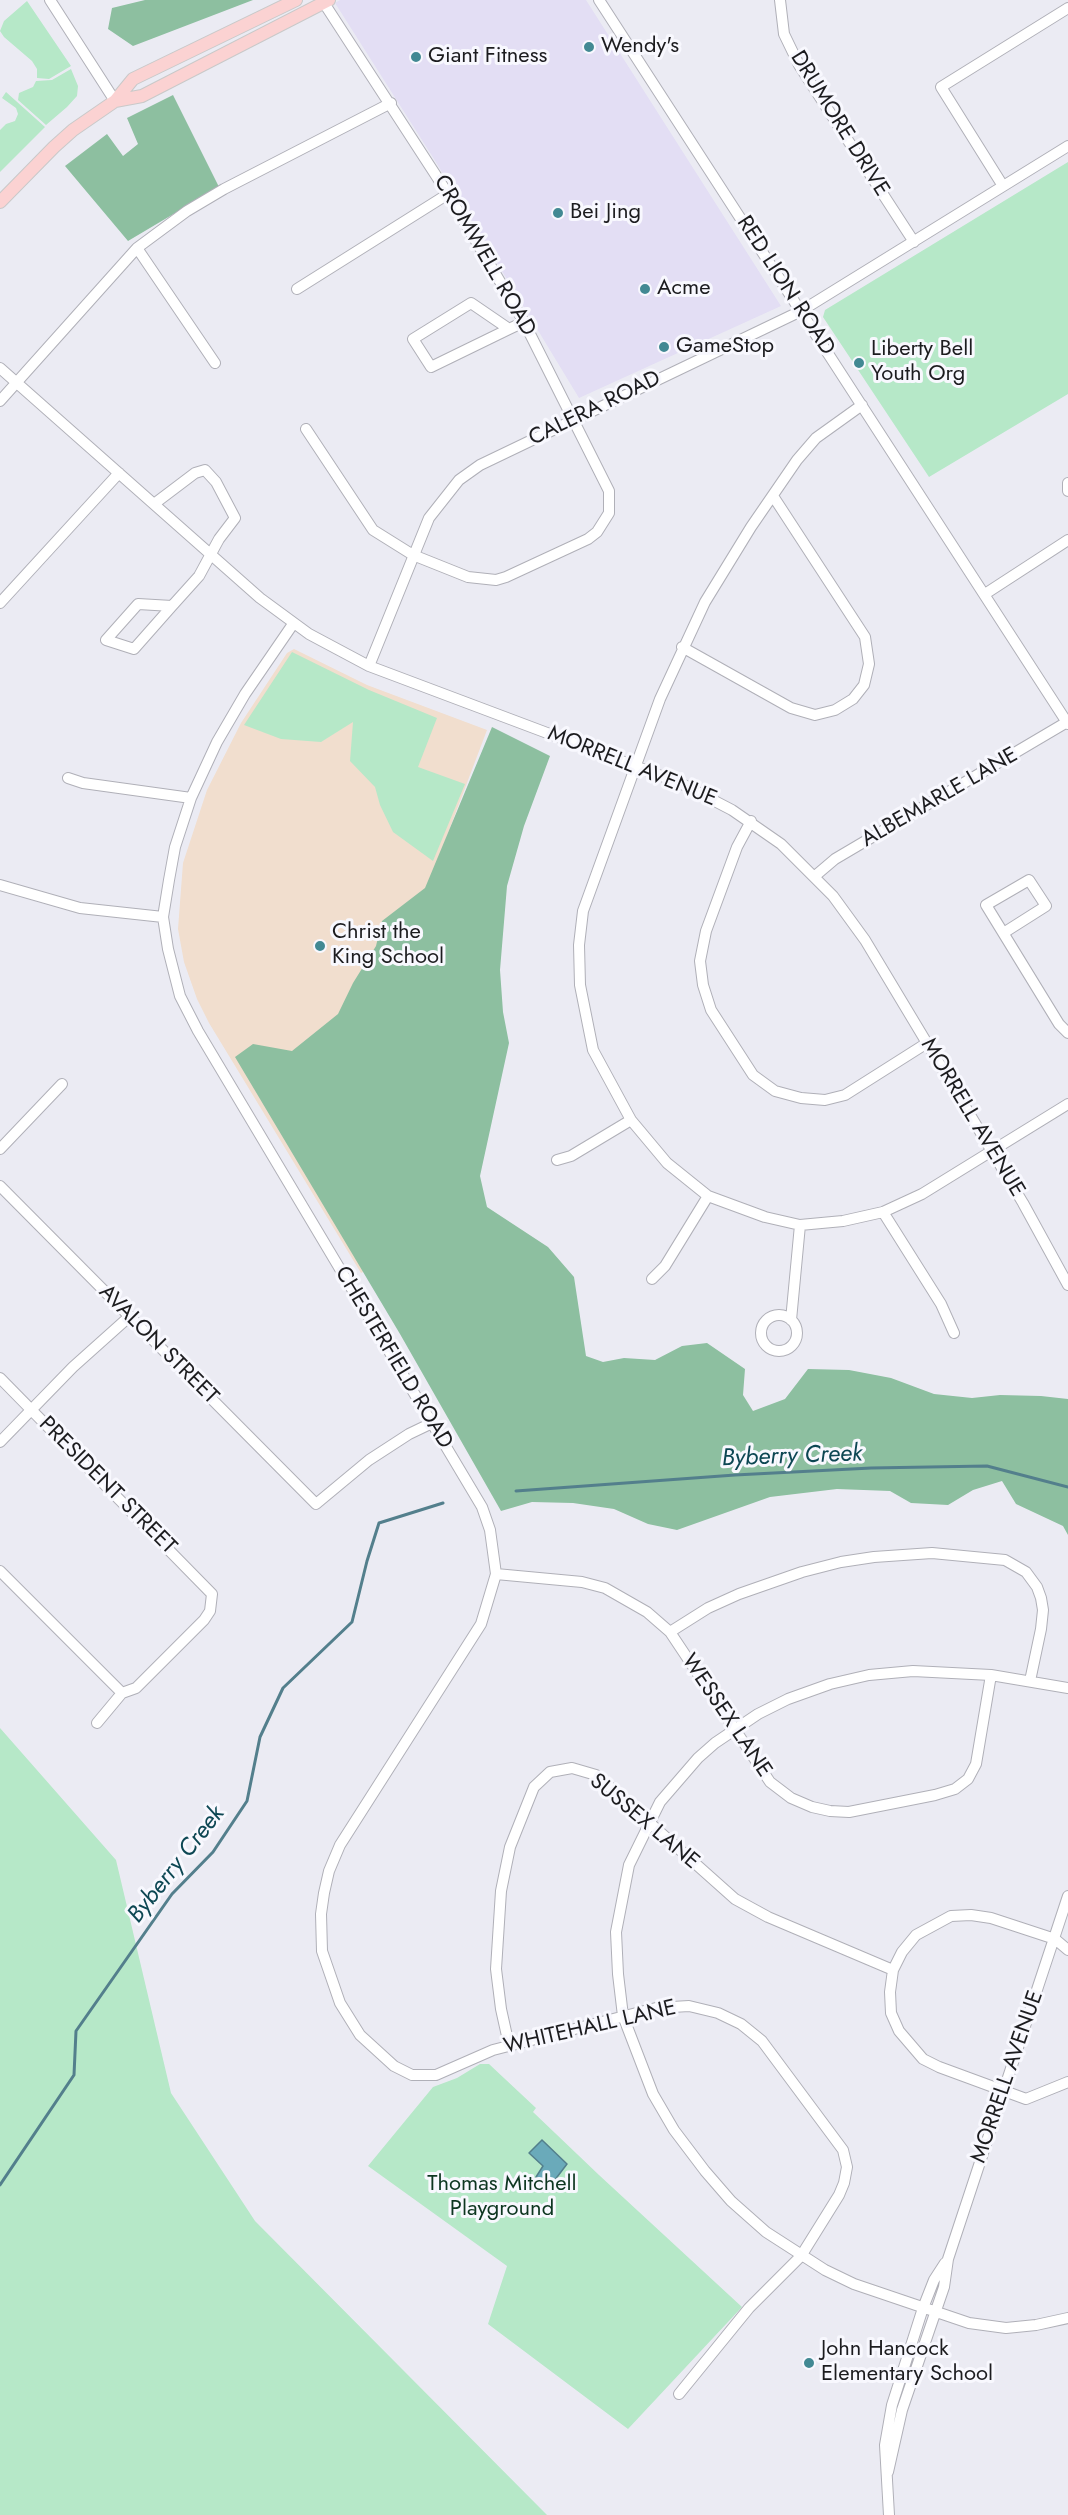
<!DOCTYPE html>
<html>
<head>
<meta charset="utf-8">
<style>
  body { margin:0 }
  canvas { display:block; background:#ebebf3 }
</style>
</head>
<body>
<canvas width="1068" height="2515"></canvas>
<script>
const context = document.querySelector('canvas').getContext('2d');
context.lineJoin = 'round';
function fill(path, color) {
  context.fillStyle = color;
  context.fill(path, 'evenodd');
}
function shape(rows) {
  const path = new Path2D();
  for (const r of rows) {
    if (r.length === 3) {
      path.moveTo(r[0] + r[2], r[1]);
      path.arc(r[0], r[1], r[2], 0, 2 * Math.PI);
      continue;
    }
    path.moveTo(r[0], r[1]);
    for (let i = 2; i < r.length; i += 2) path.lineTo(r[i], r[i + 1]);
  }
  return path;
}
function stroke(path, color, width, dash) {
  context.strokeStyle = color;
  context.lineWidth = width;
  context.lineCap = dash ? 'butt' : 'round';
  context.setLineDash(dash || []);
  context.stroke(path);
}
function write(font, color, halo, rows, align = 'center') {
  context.font = font + ' Jost,sans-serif';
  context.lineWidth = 6;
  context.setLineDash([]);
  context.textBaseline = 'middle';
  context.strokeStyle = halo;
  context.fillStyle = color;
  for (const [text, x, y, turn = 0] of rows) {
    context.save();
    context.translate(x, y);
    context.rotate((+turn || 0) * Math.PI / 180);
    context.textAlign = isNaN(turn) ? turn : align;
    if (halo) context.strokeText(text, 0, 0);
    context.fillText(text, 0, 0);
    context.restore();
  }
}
fill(shape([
  [340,0,586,0,781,306,579,398,434,159,335,3]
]), '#e3def4');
fill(shape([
  [294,649,367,685,487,730,434,870,410,1246,361,1273,209,1023,197,999,184,962,178,929,183,863,207,790,241,723,287,653]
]), '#f1dece');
fill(shape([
  [27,1,71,66,49,79,37,78,37,69,32,61,4,37,0,31,4,21],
  [71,69,78,86,77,96,67,107,46,125,18,100,19,93,33,87,36,81,52,80],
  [6,92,45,127,0,172,0,130,6,124,15,121,18,114,16,108,2,98],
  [1068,162,1068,394,929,477,823,317,825,310],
  [292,652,369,690,437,718,418,767,465,784,433,861,393,832,380,805,375,787,350,761,353,722,321,742,281,739,244,725],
  [0,1728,116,1860,171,2093,255,2221,547,2515,0,2515],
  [480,2064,489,2064,536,2108,533,2112,599,2175,742,2307,628,2429,488,2324,507,2266,368,2166,433,2087,457,2078]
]), '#b6e8c8');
fill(shape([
  [145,0,253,0,133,46,108,29,112,8],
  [173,95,219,187,128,241,65,166,107,134,123,156,138,144,127,118],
  [492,727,550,756,524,826,507,886,500,970,503,1012,509,1043,480,1176,487,1207,548,1247,574,1277,586,1356,603,1362,624,1358,655,1360,682,1346,707,1343,745,1369,743,1395,753,1411,785,1399,808,1369,849,1370,891,1378,934,1394,972,1398,1000,1395,1041,1396,1068,1399,1068,1535,1063,1526,1016,1504,1002,1481,973,1490,948,1505,911,1503,890,1491,837,1489,770,1497,677,1530,648,1524,614,1509,573,1503,532,1502,501,1511,400,1334,235,1057,253,1044,292,1051,338,1014,353,983,376,946,382,921,425,888]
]), '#8dbfa0');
const water = shape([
  [542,2140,567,2164,551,2185,536,2177,543,2166,529,2153,542,2140]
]);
fill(water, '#6aaaba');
stroke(water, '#537f8c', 1.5);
stroke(shape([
  [516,1491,735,1475,871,1468,987,1466,1068,1487],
  [0,2185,74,2075,76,2031,172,1894,213,1852,247,1801,260,1737,283,1688,352,1622,367,1561,379,1523,443,1503]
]), '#537f8c', 3);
const minor = shape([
  [50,0,115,101],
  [599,0,1068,724],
  [780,0,784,34,799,65,914,242],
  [1003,186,941,87,1068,8],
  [137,248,215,363],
  [297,289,448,194],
  [509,329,471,303,413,339,431,367,509,329,524,322],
  [0,368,260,598,309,634,369,666,680,783,732,810,781,844,833,896,865,940,1023,1203,1068,1285],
  [0,401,137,248,187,211,224,189,391,103],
  [862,405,816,438,797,460,751,527,705,602,660,699,583,911,579,945,580,985,593,1050,631,1120,667,1163,708,1196,765,1217,800,1225,843,1221,883,1212,922,1194,1068,1104],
  [306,429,373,530,413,555,468,577,496,580,506,577,588,539,597,532,609,513,609,491,524,322,448,194,322,0],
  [1068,483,1068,491],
  [154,504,195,473,205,470,216,482,235,518,219,539,199,576,172,606,134,649,106,640,138,604,172,606],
  [985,594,1068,540],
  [0,603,119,473],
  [293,624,245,694,217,742,191,798,175,847,169,880,163,917,168,949,180,996,198,1031,482,1507,490,1530,496,1574,481,1624,340,1845,329,1871,324,1893,321,1914,322,1951,340,2003,360,2035,394,2066,412,2075,436,2075,493,2050,656,2008,689,2006,718,2013,741,2024,762,2041,843,2150,847,2167,844,2183,839,2195,801,2256,749,2308,679,2394],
  [682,647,791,708,815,715,835,710,853,699,864,685,869,664,865,637,773,496],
  [369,666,429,518,459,480,480,465,801,311,1068,146],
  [68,778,83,783,191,798],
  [751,821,737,847,706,931,700,961,703,985,711,1010,753,1075,775,1091,801,1098,825,1100,845,1095,927,1043],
  [815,876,835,859,1067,722],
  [0,885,80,908,163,917],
  [1005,932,1046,906,1029,880,986,905,1059,1024,1068,1033],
  [0,1149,62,1084],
  [557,1160,571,1156,631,1120],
  [0,1186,316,1504,369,1460,409,1434,432,1423],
  [883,1212,941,1304,954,1333],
  [652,1279,665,1266,708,1196],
  [779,1333,18],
  [791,1320,800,1225],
  [0,1378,212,1594,210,1611,204,1620,136,1688,122,1693,97,1723],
  [0,1442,73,1367,130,1316],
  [0,1571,122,1693],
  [496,1574,582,1582,605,1588,647,1612,670,1632,770,1782,791,1798,812,1807,830,1811,849,1812,935,1795,955,1789,968,1779,976,1764,991,1675],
  [670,1632,708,1608,739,1594,802,1572,841,1562,874,1557,932,1553,1005,1560,1026,1572,1037,1587,1041,1598,1043,1610,1041,1629,1030,1681],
  [1068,1688,991,1675,913,1671,869,1675,830,1684,788,1699,758,1714,715,1743,698,1758,660,1802,629,1865,616,1932,618,1974,623,2016,653,2094,674,2130,705,2171,731,2201,766,2232,825,2270,854,2284,969,2323,1006,2328,1036,2325,1068,2318],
  [1068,1950,1055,1939,991,1918,971,1915,951,1916,916,1935,902,1952,893,1970,890,1992,891,2013,899,2031,923,2059,939,2067,1026,2099,1068,2082],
  [509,2045,501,2009,496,1969,501,1891,510,1847,534,1787,550,1772,572,1768,596,1775,735,1899,768,1917,893,1970],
  [888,2472,902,2410,944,2287,948,2259,1068,1896],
  [889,2515,885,2445,892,2405,923,2308,934,2280,945,2263]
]);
const major = shape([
  [115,101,142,96,329,0],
  [0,202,54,147,73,130,115,101,133,79,296,0]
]);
stroke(minor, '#b0b0b8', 12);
stroke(major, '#c9c9c9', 14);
stroke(minor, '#fff', 10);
stroke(major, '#fbd2d2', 12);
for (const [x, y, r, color] of [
  [589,47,6,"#428993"],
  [416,57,6,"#428993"],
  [558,213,6,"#428993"],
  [645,289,6,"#428993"],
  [664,347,6,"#428993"],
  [859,363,6,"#428993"],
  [320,946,6,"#428993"],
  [809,2363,6,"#428993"]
]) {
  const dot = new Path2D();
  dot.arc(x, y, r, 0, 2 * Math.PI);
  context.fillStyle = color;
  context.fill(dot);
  stroke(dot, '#f8f8fe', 2);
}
write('22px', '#1c1c1f', '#f8f8fe', [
  ["Wendy's",601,47],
  ["Giant Fitness",428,57],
  ["Bei Jing",570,213],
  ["Acme",657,289],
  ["GameStop",676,347],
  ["Liberty Bell",871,350],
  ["Youth Org",871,375],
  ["Christ the",332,933],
  ["King School",332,958],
  ["John Hancock",821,2350],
  ["Elementary School",821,2375]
], 'left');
write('22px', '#1c1c1f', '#f8f8fe', [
  ["DRUMORE DRIVE",839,124,58],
  ["CROMWELL ROAD",484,256,60],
  ["RED LION ROAD",785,286,57],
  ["CALERA ROAD",595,409,-26],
  ["MORRELL AVENUE",632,767,22],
  ["ALBEMARLE LANE",940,798,-30],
  ["MORRELL AVENUE",972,1118,59],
  ["AVALON STREET",158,1345,45],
  ["CHESTERFIELD ROAD",393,1358,59],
  ["PRESIDENT STREET",107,1486,45],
  ["WESSEX LANE",726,1716,56],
  ["SUSSEX LANE",644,1822,40],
  ["WHITEHALL LANE",590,2028,-13],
  ["MORRELL AVENUE",1008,2077,-71]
]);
write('22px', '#0d3620', '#f8f8fe', [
  ["Thomas Mitchell",502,2185],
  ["Playground",502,2210]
]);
write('italic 24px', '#0d4753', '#f8f8fe', [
  ["Byberry Creek",792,1457,-2],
  ["Byberry Creek",177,1865,-52]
]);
</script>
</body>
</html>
